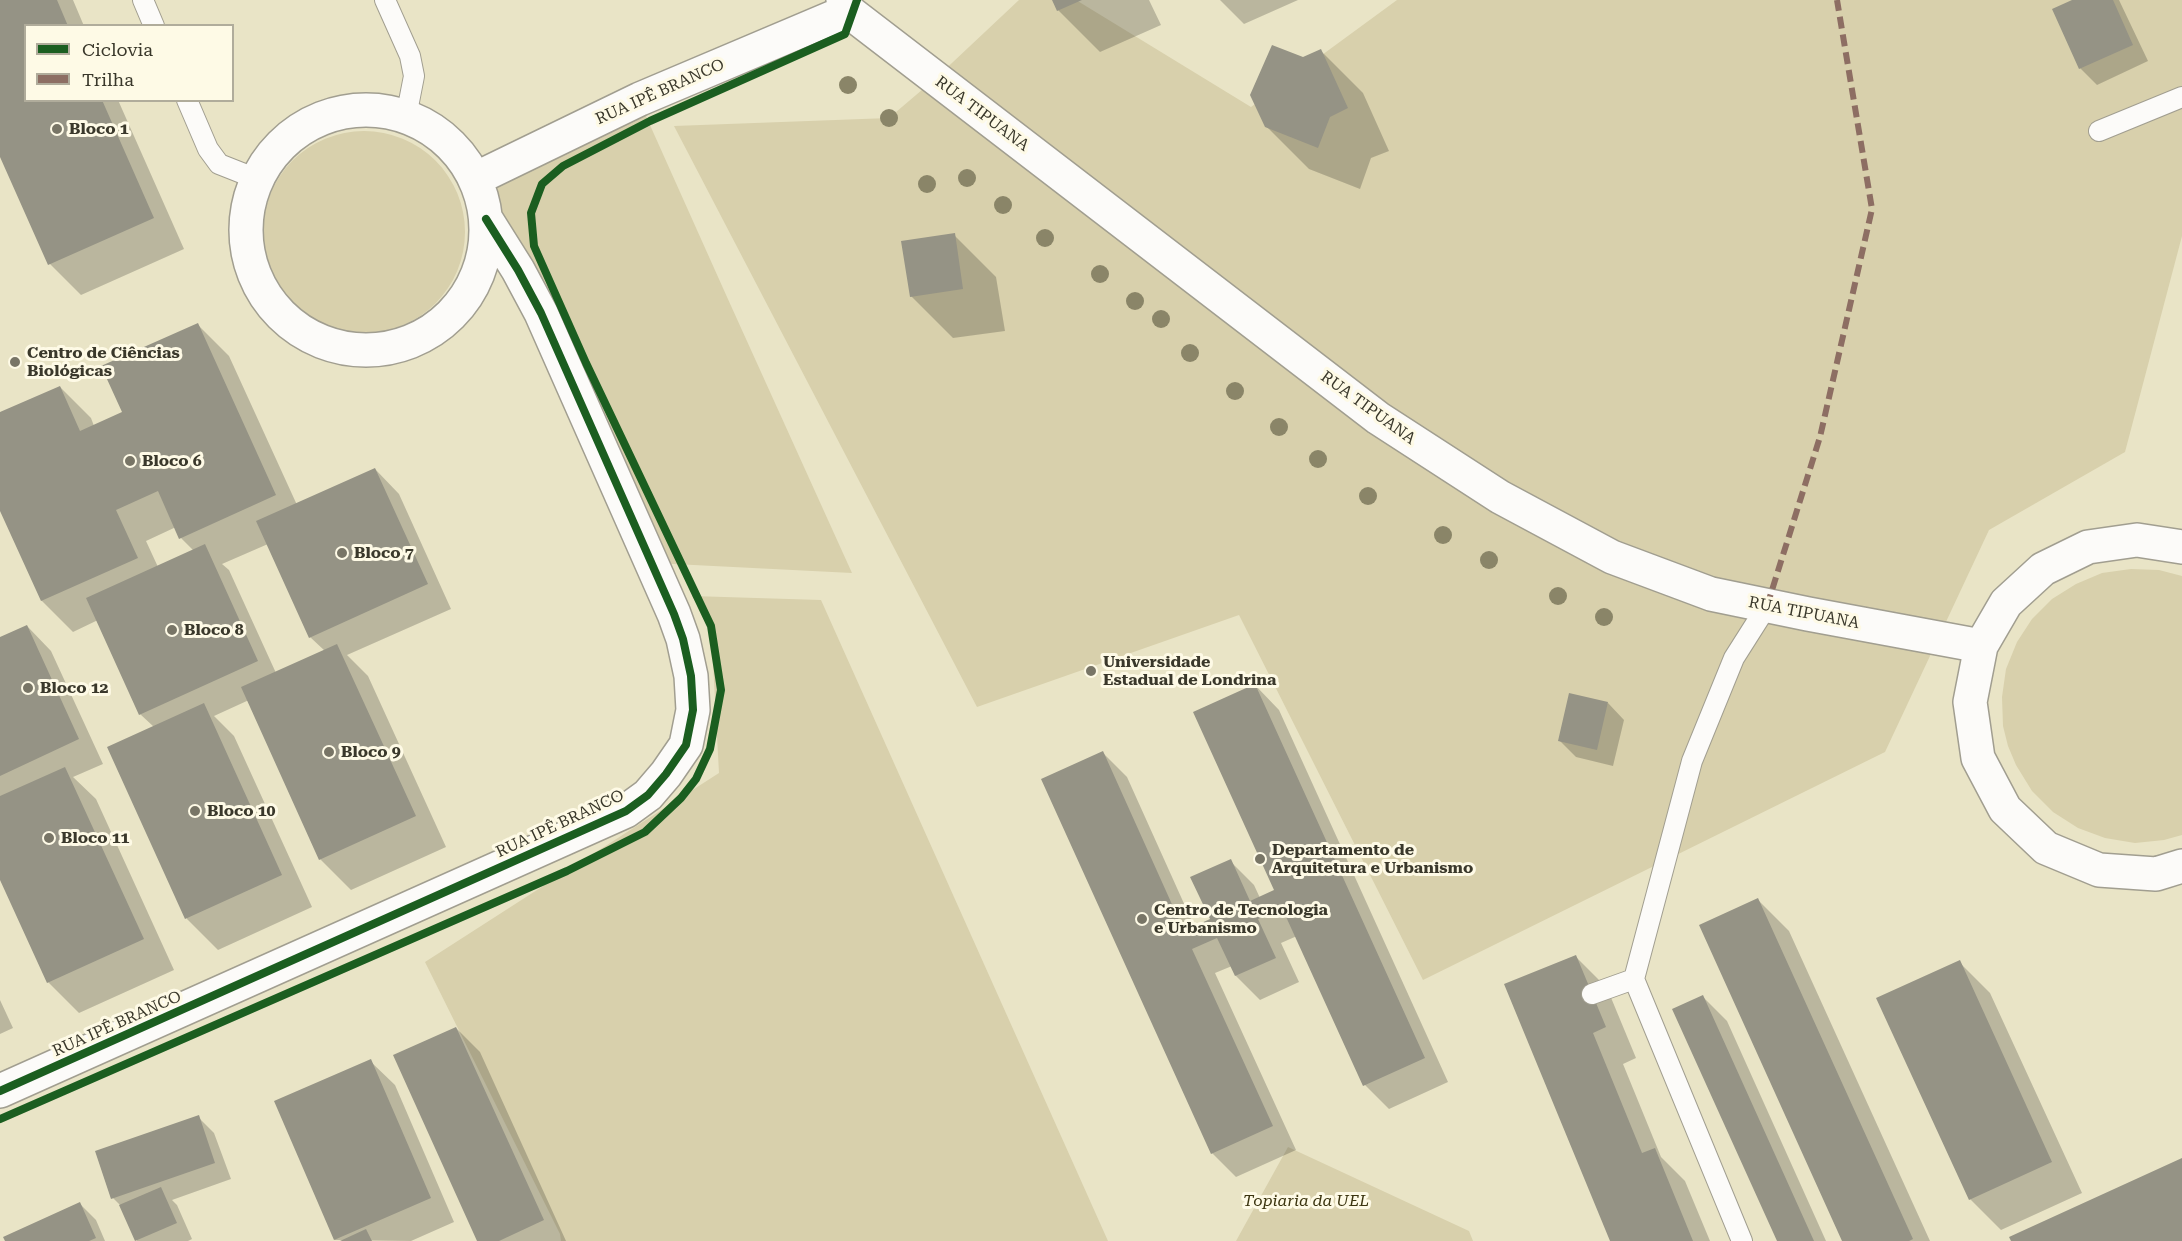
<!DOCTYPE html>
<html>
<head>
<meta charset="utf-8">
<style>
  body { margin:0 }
  #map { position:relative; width:2182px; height:1241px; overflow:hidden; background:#eae7d5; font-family:"Roboto Serif",serif }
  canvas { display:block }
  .legend { position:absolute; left:24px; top:24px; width:210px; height:78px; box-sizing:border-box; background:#fefae6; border:2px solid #b0ac9b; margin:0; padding:8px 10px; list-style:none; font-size:18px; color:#3a382b }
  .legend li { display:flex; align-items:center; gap:12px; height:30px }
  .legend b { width:30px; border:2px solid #b0ac9b }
</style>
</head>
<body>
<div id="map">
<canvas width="2182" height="1241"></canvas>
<ul class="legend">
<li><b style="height:8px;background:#1b5e20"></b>Ciclovia</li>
<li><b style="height:8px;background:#8d6e63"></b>Trilha</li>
</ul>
</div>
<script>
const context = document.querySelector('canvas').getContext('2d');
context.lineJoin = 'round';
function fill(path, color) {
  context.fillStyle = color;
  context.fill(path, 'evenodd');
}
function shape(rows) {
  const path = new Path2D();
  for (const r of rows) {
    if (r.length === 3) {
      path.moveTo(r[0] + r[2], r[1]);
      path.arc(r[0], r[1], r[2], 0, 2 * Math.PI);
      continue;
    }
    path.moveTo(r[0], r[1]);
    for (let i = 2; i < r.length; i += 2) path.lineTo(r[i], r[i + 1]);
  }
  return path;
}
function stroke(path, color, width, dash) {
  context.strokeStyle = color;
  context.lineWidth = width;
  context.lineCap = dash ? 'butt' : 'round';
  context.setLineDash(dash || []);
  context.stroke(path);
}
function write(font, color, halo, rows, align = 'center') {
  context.font = font + ' "Roboto Serif",serif';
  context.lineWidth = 6;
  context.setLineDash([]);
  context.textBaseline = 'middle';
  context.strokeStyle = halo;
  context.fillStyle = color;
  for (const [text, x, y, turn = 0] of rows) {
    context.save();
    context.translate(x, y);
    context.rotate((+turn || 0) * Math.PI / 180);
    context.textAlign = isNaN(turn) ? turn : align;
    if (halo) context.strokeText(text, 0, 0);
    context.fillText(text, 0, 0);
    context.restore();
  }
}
fill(shape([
  [0,0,2182,0,2182,1241,0,1241],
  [26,26,232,26,232,100,26,100]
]), '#e9e4c6');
fill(shape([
  [1019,0,1076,0,1251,107,1397,0,2182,0,2182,236,2125,452,1989,530,1885,752,1423,980,1239,615,977,707,674,126,889,118,936,78],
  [641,105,727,297,852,573,654,563,484,176],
  [364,232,101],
  [2131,569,2159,570,2182,576,2182,835,2164,840,2135,843,2105,838,2078,828,2053,812,2032,791,2016,765,2008,746,2003,726,2002,697,2006,669,2017,642,2032,619,2052,599,2076,584,2102,573],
  [692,596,821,600,1108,1241,561,1241,560,1234,425,962,719,773,711,626],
  [1288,1147,1469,1231,1473,1241,1236,1241]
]), '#d8d0ac');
fill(shape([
  [0,0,73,0,84,26,26,26,26,100,118,100,184,249,81,295,50,264,0,153],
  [1054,0,1149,0,1161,25,1100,52,1058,10],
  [1220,0,1298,0,1244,24],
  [2075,0,2119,0,2148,61,2097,85,2080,68],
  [1321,51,1363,93,1389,151,1371,158,1360,189,1309,169,1266,126,1303,59],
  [954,235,996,277,1005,331,953,338,911,296],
  [198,325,229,356,297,505,375,469,399,494,451,609,347,655,368,676,446,847,351,890,320,859,249,700,214,716,234,736,312,907,218,950,187,919,109,748,154,727,140,714,98,620,73,632,42,601,0,508,0,414,60,387,91,418,94,426,124,413],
  [176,527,181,538,194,551,158,567,146,541],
  [268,544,310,637,325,651,276,673,229,570,222,564],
  [27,626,51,651,103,764,73,777,96,799,174,970,79,1013,48,982,0,876,0,638],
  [1255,685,1279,710,1448,1082,1389,1109,1365,1085,1297,936,1281,943,1299,982,1260,1000,1236,976,1232,966,1215,973,1296,1150,1236,1177,1212,1153,1103,753,1127,777,1195,928,1212,920,1230,861,1254,885,1260,898,1276,891],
  [1608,703,1624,720,1613,766,1576,757,1560,741],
  [1758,900,1789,931,1930,1241,1844,1241],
  [1576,957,1607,988,1636,1058,1623,1064,1661,1157,1685,1181,1710,1241,1611,1241],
  [1959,962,1990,993,2082,1193,2001,1230,1970,1199],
  [1703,997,1727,1021,1826,1241,1779,1241],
  [0,1000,13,1028,0,1034],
  [456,1028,480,1052,566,1241,479,1241],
  [370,1061,395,1085,454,1222,411,1241,335,1240,276,1102],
  [198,1117,214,1133,231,1179,172,1200,177,1205,192,1239,188,1241,137,1241,121,1206,113,1198],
  [80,1204,96,1220,105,1241,7,1241]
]), '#0003');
fill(shape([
  [0,0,57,0,68,26,26,26,26,100,102,100,154,218,48,265,0,157],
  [1052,0,1082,0,1057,11],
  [2072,0,2113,0,2133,45,2079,69,2052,9],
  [1272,45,1303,57,1321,49,1348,108,1330,117,1318,148,1265,127,1250,95],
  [955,233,963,289,910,297,901,241],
  [198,323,276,495,179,539,158,491,116,510,138,558,41,601,0,511,0,412,60,386,80,431,122,412,101,366],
  [375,468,428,584,309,638,256,521],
  [205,544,258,661,139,715,86,598],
  [27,625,79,739,0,776,0,637],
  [337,644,416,816,319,860,241,687],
  [1255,684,1425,1058,1363,1086,1282,908,1258,919,1276,958,1235,976,1217,938,1192,949,1273,1126,1211,1154,1041,779,1103,751,1184,931,1210,919,1190,877,1231,859,1250,901,1274,890,1193,712],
  [1569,693,1608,702,1597,750,1558,741],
  [204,703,282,875,185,919,107,747],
  [65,767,144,939,47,983,0,880,0,796],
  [1758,898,1913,1239,1909,1241,1842,1241,1699,925],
  [1576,955,1606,1027,1593,1033,1642,1153,1655,1148,1693,1241,1610,1241,1504,984],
  [1960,960,2052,1162,1969,1200,1876,998],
  [1703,995,1814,1241,1777,1241,1672,1009],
  [456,1027,544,1220,499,1241,477,1241,393,1055],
  [371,1059,431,1198,334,1240,274,1101],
  [199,1115,215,1163,111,1199,95,1151],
  [2182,1158,2182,1241,2011,1241,2009,1237],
  [161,1187,177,1223,135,1241,119,1205],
  [80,1202,96,1238,89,1241,5,1241,3,1237],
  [366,1229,372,1241,340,1241]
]), '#959385');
const lane = shape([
  [143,0,154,26],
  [385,0,410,56,414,76,406,117],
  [187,100,208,149,219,164,257,179],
  [2099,131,2182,97],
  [1592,994,1634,979],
  [1742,1241,1634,979,1692,761,1734,658,1767,606]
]);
const street = shape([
  [843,0,848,11,1378,418,1500,497,1612,557,1711,594,1808,614,1981,646],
  [366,230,120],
  [475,179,640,99,848,11],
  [2182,547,2137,540,2088,547,2043,569,2006,603,1981,646,1970,702,1978,758,2005,809,2046,848,2099,870,2156,874,2182,866],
  [0,1091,626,811,648,795,666,774,686,745,693,710,691,676,683,639,674,614,541,313,518,270,486,219]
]);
stroke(lane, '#a19e90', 22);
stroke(street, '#a19e90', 36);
stroke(lane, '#fcfbf9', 20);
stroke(street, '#fcfbf9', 33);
stroke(shape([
  [1767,606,1820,437,1872,209,1837,0]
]), '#8d6e63', 6, [12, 6]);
stroke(shape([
  [0,1091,626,811,648,795,666,774,686,745,693,710,691,676,683,639,674,614,541,313,518,270,486,219],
  [0,1119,567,871,645,832,681,798,696,779,710,749,721,690,711,626,586,363,534,246,531,213,542,184,563,166,650,121,845,34,857,0]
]), '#1b5e20', 8);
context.fillStyle = '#8a8568';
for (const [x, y] of [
  [848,85],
  [889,118],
  [967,178],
  [927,184],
  [1003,205],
  [1045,238],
  [1100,274],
  [1135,301],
  [1161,319],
  [1190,353],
  [1235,391],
  [1279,427],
  [1318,459],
  [1368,496],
  [1443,535],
  [1489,560],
  [1558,596],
  [1604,617]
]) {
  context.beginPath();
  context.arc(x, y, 9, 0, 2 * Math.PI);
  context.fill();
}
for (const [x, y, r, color] of [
  [57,129,6,"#787566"],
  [15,362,6,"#787566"],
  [130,461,6,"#787566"],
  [342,553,6,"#787566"],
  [172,630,6,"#787566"],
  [1091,671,6,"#787566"],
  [28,688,6,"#787566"],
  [329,752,6,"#787566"],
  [195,811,6,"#787566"],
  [49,838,6,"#787566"],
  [1260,859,6,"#787566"],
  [1142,919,6,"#787566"]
]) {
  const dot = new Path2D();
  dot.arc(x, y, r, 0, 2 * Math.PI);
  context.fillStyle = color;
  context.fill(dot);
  stroke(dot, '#fefae6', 2);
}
write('16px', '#3a382b', '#fefae6', [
  ["RUA IPÊ BRANCO",660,92,-24],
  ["RUA TIPUANA",982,114,37],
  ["RUA TIPUANA",1368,408,36],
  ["RUA TIPUANA",1804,613,11],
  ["RUA IPÊ BRANCO",560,824,-25],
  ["RUA IPÊ BRANCO",117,1024,-24]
]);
write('bold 16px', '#3a382b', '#fefae6', [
  ["Bloco 1",69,129],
  ["Centro de Ciências",27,353],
  ["Biológicas",27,371],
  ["Bloco 6",142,461],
  ["Bloco 7",354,553],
  ["Bloco 8",184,630],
  ["Universidade",1103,662],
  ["Estadual de Londrina",1103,680],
  ["Bloco 12",40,688],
  ["Bloco 9",341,752],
  ["Bloco 10",207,811],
  ["Bloco 11",61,838],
  ["Departamento de",1272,850],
  ["Arquitetura e Urbanismo",1272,868],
  ["Centro de Tecnologia",1154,910],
  ["e Urbanismo",1154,928]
], 'left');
write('italic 16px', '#3b340f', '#fefae6', [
  ["Topiaria da UEL",1306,1201]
]);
</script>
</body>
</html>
